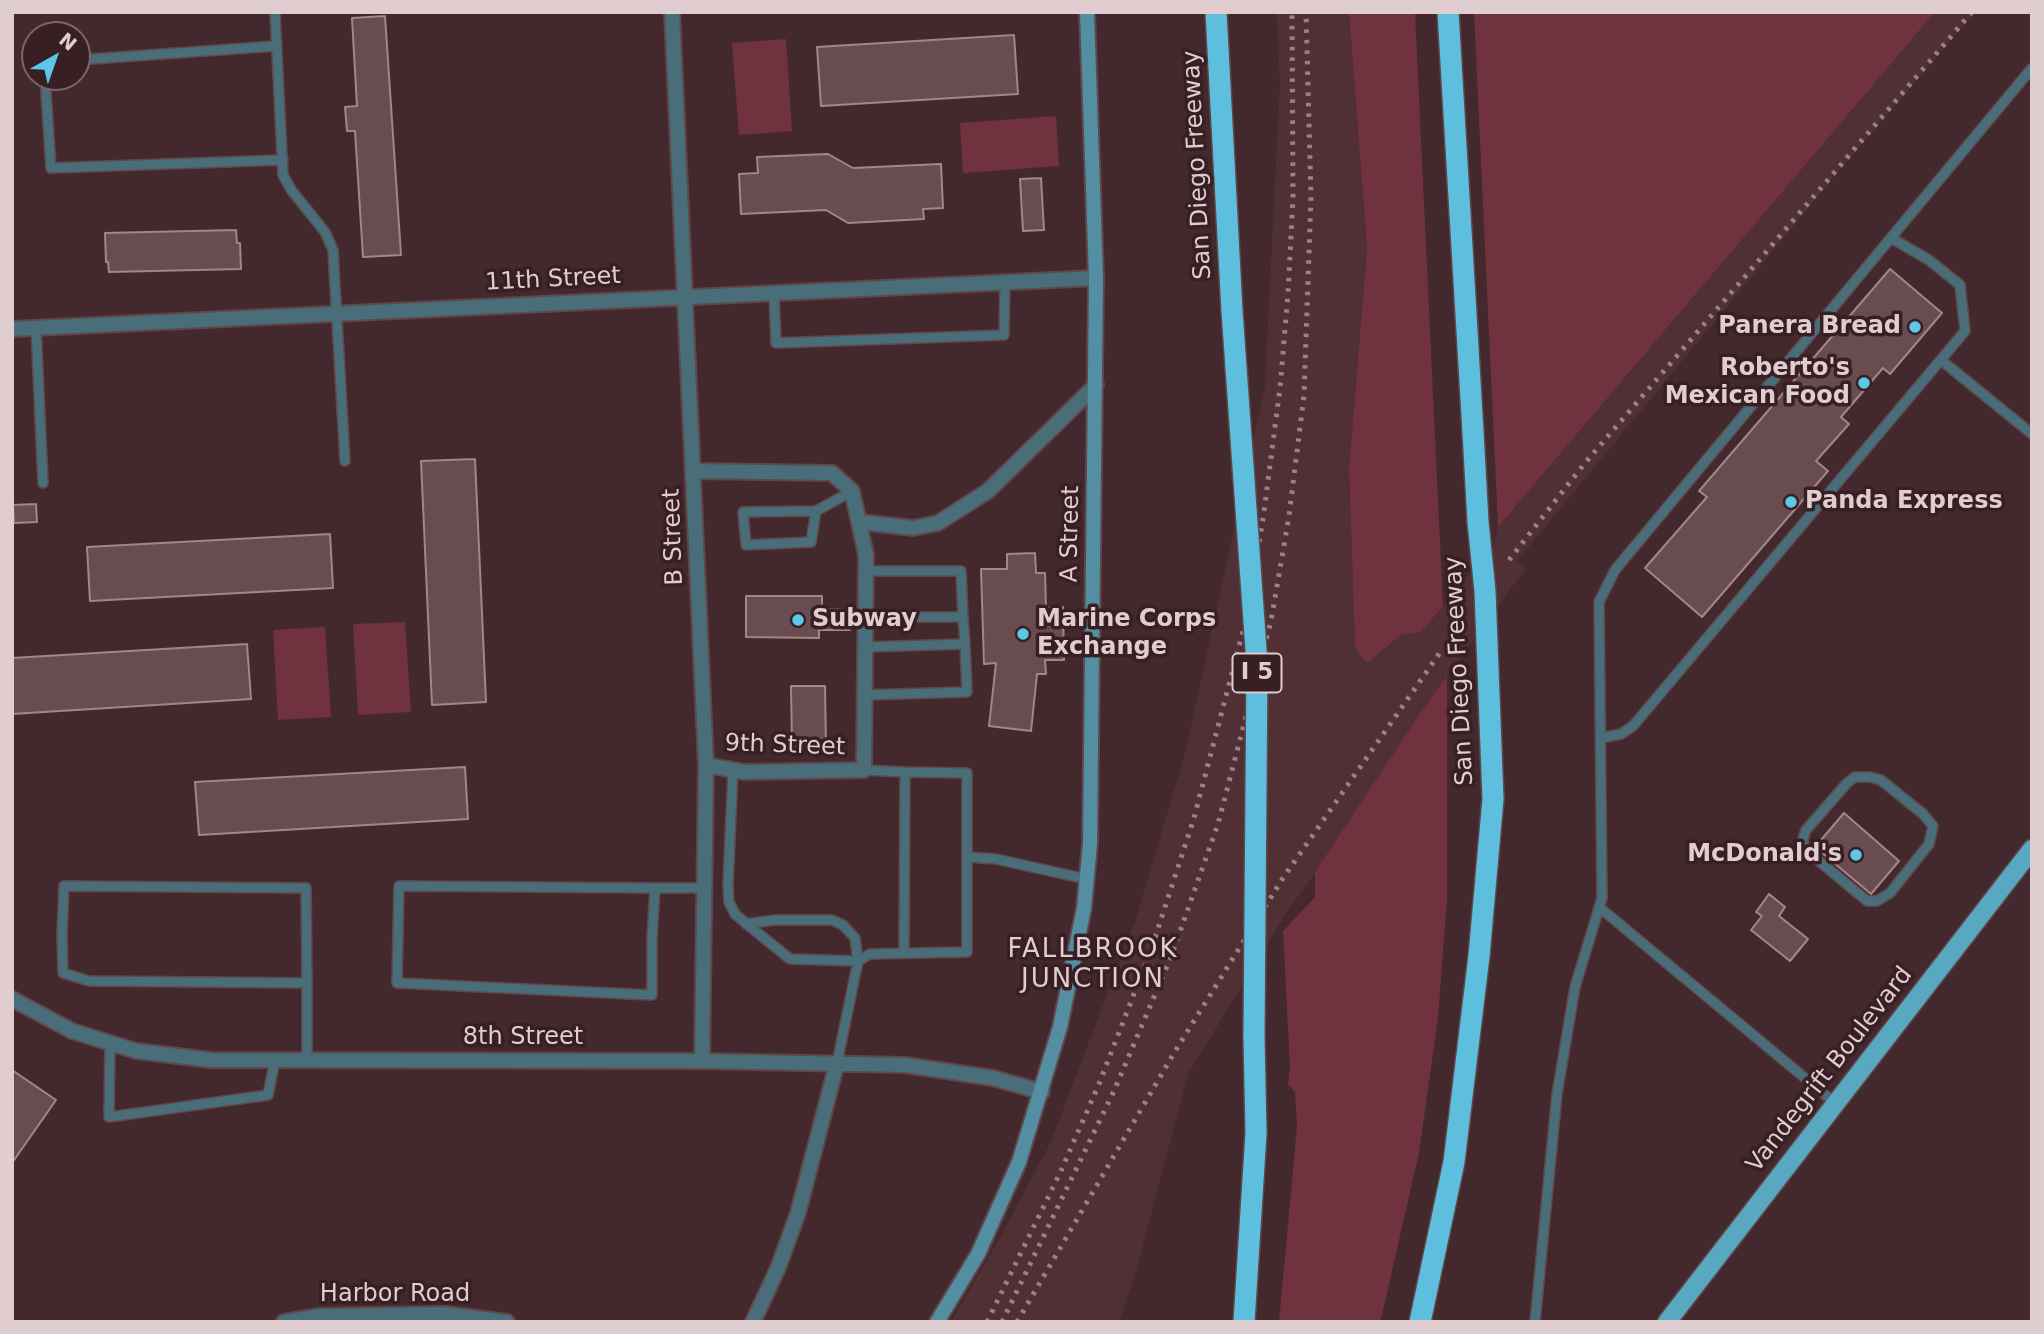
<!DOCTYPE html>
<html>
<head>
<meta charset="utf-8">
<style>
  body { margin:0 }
  #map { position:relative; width:2044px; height:1334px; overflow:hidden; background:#43292d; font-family:"DejaVu Sans",sans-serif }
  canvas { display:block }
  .frame { position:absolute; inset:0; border:14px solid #dfcdd0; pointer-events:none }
  .north { position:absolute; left:21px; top:21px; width:70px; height:70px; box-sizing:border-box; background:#381f24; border:2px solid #7b6569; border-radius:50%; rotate:40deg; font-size:19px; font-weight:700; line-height:28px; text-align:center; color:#dfcdd0 }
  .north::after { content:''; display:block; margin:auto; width:24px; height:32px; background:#5cc7e8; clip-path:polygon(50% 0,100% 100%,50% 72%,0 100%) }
</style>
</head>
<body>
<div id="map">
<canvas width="2044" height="1334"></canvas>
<div class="frame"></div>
<div class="north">N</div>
</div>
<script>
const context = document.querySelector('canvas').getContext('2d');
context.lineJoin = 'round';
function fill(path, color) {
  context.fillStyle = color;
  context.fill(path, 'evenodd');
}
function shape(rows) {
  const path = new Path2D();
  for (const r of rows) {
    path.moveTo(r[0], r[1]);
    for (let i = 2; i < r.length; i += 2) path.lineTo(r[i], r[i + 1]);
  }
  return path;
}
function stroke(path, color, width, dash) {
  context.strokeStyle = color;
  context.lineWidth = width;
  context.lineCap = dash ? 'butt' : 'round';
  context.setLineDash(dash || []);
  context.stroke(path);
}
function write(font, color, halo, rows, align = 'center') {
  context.font = font + ' "DejaVu Sans",sans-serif';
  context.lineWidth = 7;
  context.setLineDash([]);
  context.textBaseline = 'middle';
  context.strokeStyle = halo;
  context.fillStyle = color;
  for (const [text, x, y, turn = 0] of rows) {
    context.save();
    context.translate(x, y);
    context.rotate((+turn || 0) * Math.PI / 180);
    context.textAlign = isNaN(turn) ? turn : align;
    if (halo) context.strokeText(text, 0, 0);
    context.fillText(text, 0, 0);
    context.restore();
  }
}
fill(shape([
  [1277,12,1349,12,1367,249,1349,468,1355,648,1367,662,1401,635,1421,632,1494,544,1498,527,1935,12,1975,12,1838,172,1517,561,1526,568,1421,712,1350,823,1285,915,1188,1074,1136,1271,1119,1322,951,1322,997,1243,1050,1144,1136,919,1186,750,1265,386,1280,84]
]), '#513035');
fill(shape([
  [1349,12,1415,12,1443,606,1421,632,1401,635,1367,663,1355,648,1349,468,1367,249],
  [1474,12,1935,12,1498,527],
  [786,39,792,131,739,135,732,43],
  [1056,116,1059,166,963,173,960,123],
  [405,622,411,712,358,715,353,624],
  [325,627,331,717,278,720,273,630],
  [1447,676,1447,898,1438,1018,1419,1153,1381,1319,1375,1322,1279,1322,1297,1126,1295,1092,1288,1085,1290,1068,1283,931,1315,897,1315,872,1421,712]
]), '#6f323e');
const building = shape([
  [385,16,401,255,363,257,355,131,347,131,345,107,357,106,352,18,385,16],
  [1014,35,1018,94,821,106,817,47,1014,35],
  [828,154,853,168,941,164,943,208,923,209,924,219,848,223,826,210,741,214,739,174,758,173,757,157,828,154],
  [1041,178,1044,230,1023,231,1020,179,1041,178],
  [236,230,237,243,240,243,241,269,109,272,108,262,106,262,105,233,236,230],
  [1890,269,1942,313,1890,374,1883,368,1841,417,1849,424,1816,461,1828,471,1702,617,1645,568,1707,497,1699,491,1890,269],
  [475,459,486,702,432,705,421,461,475,459],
  [36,504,37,522,14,523,13,505,36,504],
  [330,534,333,588,90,601,87,547,330,534],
  [1035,553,1036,573,1045,573,1046,608,1063,607,1064,660,1045,660,1046,674,1037,674,1031,731,989,726,996,663,984,664,981,569,1007,569,1007,554,1035,553],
  [746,596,822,596,822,609,850,610,850,630,819,630,819,638,746,637,746,596],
  [247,644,251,699,12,714,12,658,247,644],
  [791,686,825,686,826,747,792,747,791,686],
  [465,767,468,819,199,835,195,782,465,767],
  [1844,813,1899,861,1871,894,1815,847,1844,813],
  [1769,894,1785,907,1779,916,1808,939,1790,961,1751,930,1762,916,1756,912,1769,894],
  [12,1070,56,1100,12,1163,12,1070]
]);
fill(building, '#684c50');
stroke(building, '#a48589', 2);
const service = shape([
  [275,12,283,175,292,191,325,232,333,250,345,461],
  [77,60,276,46],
  [45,77,51,168,283,160],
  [774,293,776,343,1004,335,1005,282],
  [36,328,43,483],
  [1941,360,2032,434],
  [816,511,811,542,746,545,743,512,816,511,852,491],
  [963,617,965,644],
  [865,619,901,617,963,617,961,571,866,571],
  [864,695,967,692,965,644,865,647],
  [1601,738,1621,734,1633,726,1965,331,1960,285,1929,260,1891,238],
  [733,770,728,884,729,902,735,914,748,925,790,959,858,961,855,938,843,925,832,920,775,920,746,924],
  [864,770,905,772],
  [1855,777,1870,777,1881,780,1923,814,1933,826,1929,844,1890,893,1877,901,1867,901,1813,856,1802,842,1806,830,1847,783,1855,777],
  [967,857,996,859,1086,879],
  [655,888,652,938,652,995,397,983,399,886,655,888,704,888],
  [1599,907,1835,1103],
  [307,983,89,981,63,973,62,936,64,886,306,888,307,983,307,1060],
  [110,1043,109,1117,268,1095,275,1060],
  [837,1063,858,961,870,954,967,952,967,773,905,772,904,953],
  [1535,1322,1557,1094,1575,987,1602,898,1599,602,1615,570,2032,68]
]);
const minor = shape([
  [672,12,706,765,702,1061],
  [12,329,1096,278],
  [694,471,832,473,852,491,866,555,864,770,744,772,706,765],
  [860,522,913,528,938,523,988,491,1096,385]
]);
const tertiary = shape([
  [12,999,72,1031,136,1051,211,1060,702,1061,905,1065,993,1078,1042,1092],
  [284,1322,320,1316,445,1314,507,1322],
  [753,1322,778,1268,798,1213,837,1063]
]);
const secondary = shape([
  [937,1322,978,1254,1019,1162,1060,1027,1084,908,1090,844,1096,278,1087,12]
]);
const primary = shape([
  [1667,1322,2032,849]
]);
const motorway = shape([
  [1216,12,1232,311],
  [1448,12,1473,432],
  [1244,1322,1256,1133,1254,1036],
  [1420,1322,1454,1162,1479,956]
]);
stroke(service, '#5f474a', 12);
stroke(minor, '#5f474a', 18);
stroke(tertiary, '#5f474a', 18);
stroke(secondary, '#5f474a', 18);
stroke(primary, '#5f474a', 21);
stroke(motorway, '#5f474a', 24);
stroke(service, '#496d79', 9);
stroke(minor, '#496d79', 14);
stroke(tertiary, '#496d79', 14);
stroke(secondary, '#538ea2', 14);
stroke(primary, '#59a8c1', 18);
stroke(motorway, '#5dbfdd', 21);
stroke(shape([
  [1509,560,1585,463,1972,12],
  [987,1322,1060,1173,1099,1084,1151,950,1194,818,1247,616,1264,512,1280,388,1288,294,1293,197,1292,12],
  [1002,1322,1114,1091,1171,957,1218,824,1271,621,1289,516,1304,395,1311,197,1306,12],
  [1017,1322,1174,1053,1283,878,1441,651]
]), '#988286', 5, [3.5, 7]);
const motorwayBridge = shape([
  [1232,311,1257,664,1254,1036],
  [1473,432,1478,522,1485,591,1493,799,1479,956]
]);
stroke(motorwayBridge, '#5f474a', 24, []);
stroke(motorwayBridge, '#5dbfdd', 21);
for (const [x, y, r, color] of [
  [1915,327,7,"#5cc7e8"],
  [1864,383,7,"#5cc7e8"],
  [1791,502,7,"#5cc7e8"],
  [798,620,7,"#5cc7e8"],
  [1023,634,7,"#5cc7e8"],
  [1856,855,7,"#5cc7e8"]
]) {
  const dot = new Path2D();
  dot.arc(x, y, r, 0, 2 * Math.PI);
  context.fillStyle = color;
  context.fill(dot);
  stroke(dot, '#381f24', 2.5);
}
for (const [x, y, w] of [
  [1257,673,49]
]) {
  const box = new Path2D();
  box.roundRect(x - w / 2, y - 19.5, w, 39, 5);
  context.fillStyle = '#381f24';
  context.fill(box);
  stroke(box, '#dfcdd0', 2);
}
write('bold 23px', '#dfcdd0', null, [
  ["I 5",1257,673]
]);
write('24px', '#dfcdd0', '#381f24', [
  ["San Diego Freeway",1198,165,-93],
  ["11th Street",553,280,-3],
  ["A Street",1071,534,-89],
  ["B Street",674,537,-92],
  ["San Diego Freeway",1460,671,-93],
  ["9th Street",785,746,2],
  ["8th Street",523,1038],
  ["Vandegrift Boulevard",1830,1070,-52],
  ["Harbor Road",395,1295]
]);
write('bold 24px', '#dfcdd0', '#381f24', [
  ["Panera Bread",1901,327],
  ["Roberto's",1850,369],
  ["Mexican Food",1850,397],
  ["Panda Express",1805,502,"left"],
  ["Subway",812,620,"left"],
  ["Marine Corps",1037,620,"left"],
  ["Exchange",1037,648,"left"],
  ["McDonald's",1842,855]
], 'right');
context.letterSpacing = '2px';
write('26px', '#dfcdd0', '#381f24', [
  ["FALLBROOK",1093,950],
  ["JUNCTION",1093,980]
]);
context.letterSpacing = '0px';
</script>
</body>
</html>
